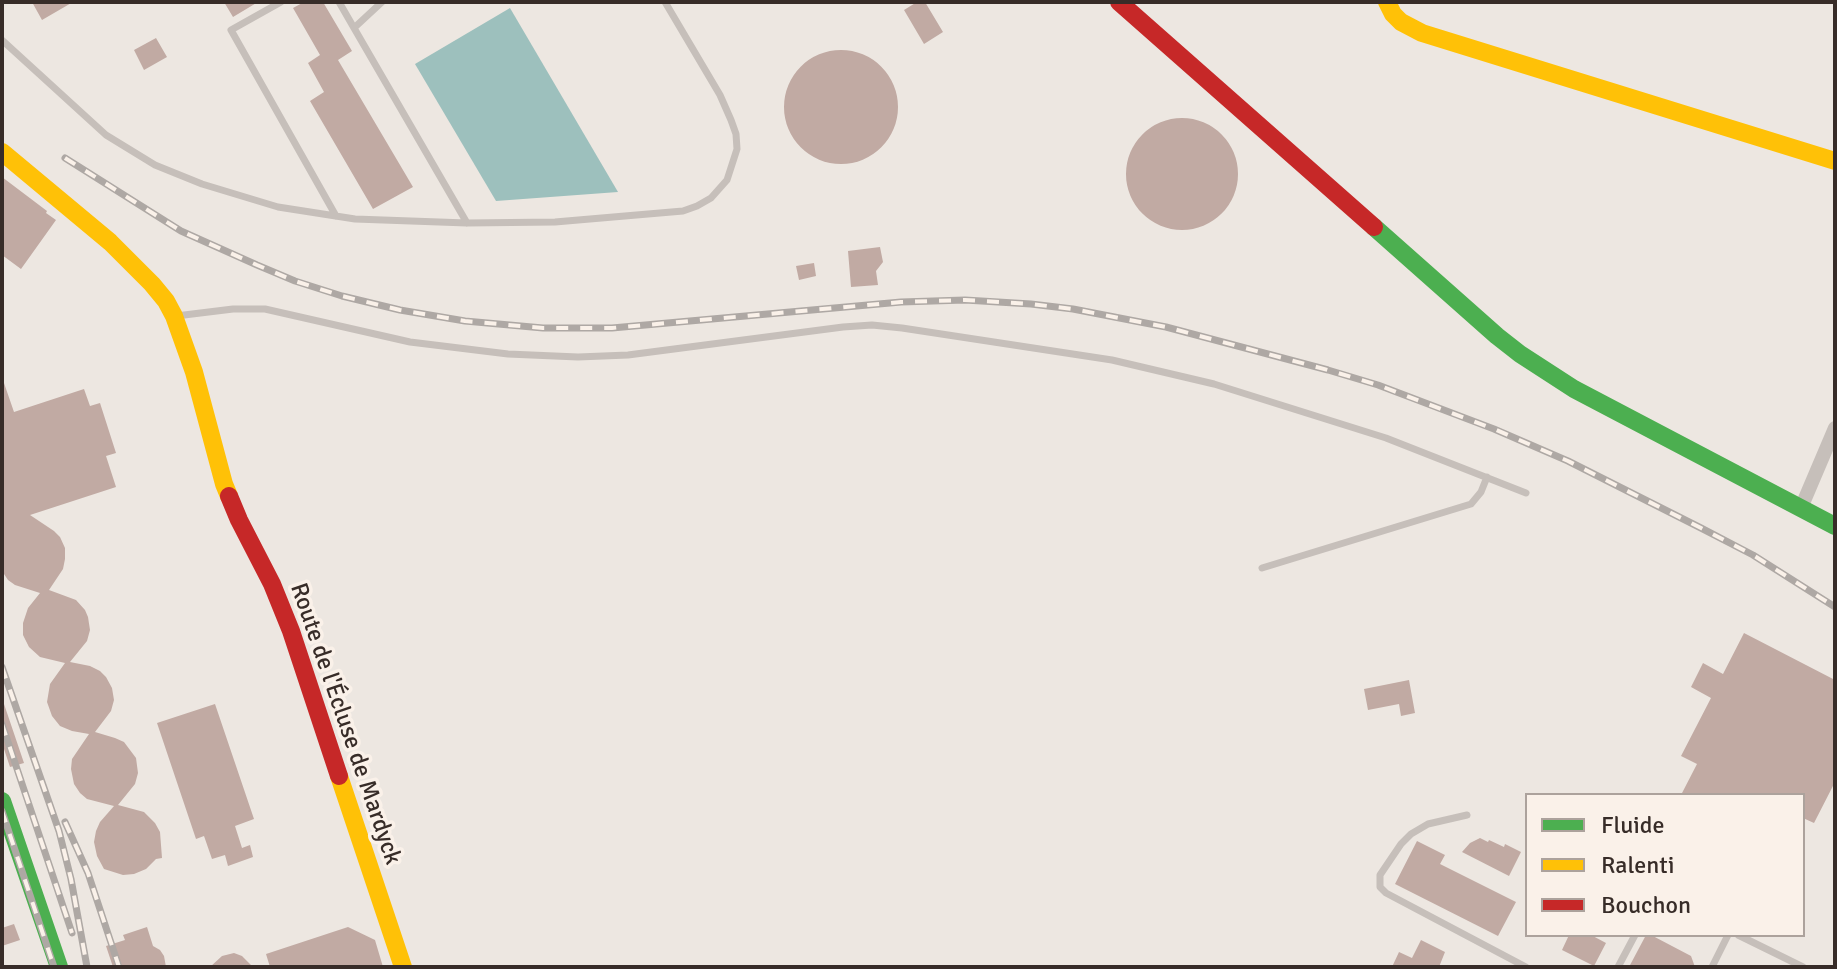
<!DOCTYPE html>
<html>
<head>
<meta charset="utf-8">
<style>
  body { margin:0 }
  #map { position:relative; width:1837px; height:969px; overflow:hidden; background:#ede7e1; font-family:Signika,sans-serif }
  canvas { display:block }
  .frame { position:absolute; inset:0; border:4px solid #372c28; pointer-events:none }
  .legend { position:absolute; left:1525px; top:793px; width:280px; height:144px; box-sizing:border-box; background:#faf1e9; border:2px solid #aca29c; margin:0; padding:10px 14px; list-style:none; font-size:24px; color:#372c28 }
  .legend li { display:flex; align-items:center; gap:16px; height:40px }
  .legend b { width:40px; border:2px solid #aca29c }
</style>
</head>
<body>
<div id="map">
<canvas width="1837" height="969"></canvas>
<div class="frame"></div>
<ul class="legend">
<li><b style="height:10px;background:#4caf50"></b>Fluide</li>
<li><b style="height:10px;background:#ffc107"></b>Ralenti</li>
<li><b style="height:10px;background:#c62828"></b>Bouchon</li>
</ul>
</div>
<script>
const context = document.querySelector('canvas').getContext('2d');
context.lineJoin = 'round';
function fill(path, color) {
  context.fillStyle = color;
  context.fill(path, 'evenodd');
}
function shape(rows) {
  const path = new Path2D();
  for (const r of rows) {
    if (r.length === 3) {
      path.moveTo(r[0] + r[2], r[1]);
      path.arc(r[0], r[1], r[2], 0, 2 * Math.PI);
      continue;
    }
    path.moveTo(r[0], r[1]);
    for (let i = 2; i < r.length; i += 2) path.lineTo(r[i], r[i + 1]);
  }
  return path;
}
function stroke(path, color, width, dash) {
  context.strokeStyle = color;
  context.lineWidth = width;
  context.lineCap = dash ? 'butt' : 'round';
  context.setLineDash(dash || []);
  context.stroke(path);
}
function write(font, color, halo, rows, align = 'center') {
  context.font = font + ' Signika,sans-serif';
  context.lineWidth = 7;
  context.setLineDash([]);
  context.textBaseline = 'middle';
  context.strokeStyle = halo;
  context.fillStyle = color;
  for (const [text, x, y, turn = 0] of rows) {
    context.save();
    context.translate(x, y);
    context.rotate((+turn || 0) * Math.PI / 180);
    context.textAlign = isNaN(turn) ? turn : align;
    if (halo) context.strokeText(text, 0, 0);
    context.fillText(text, 0, 0);
    context.restore();
  }
}
fill(shape([
  [510,8,618,192,496,201,415,64]
]), '#9dc0bd');
fill(shape([
  [32,2,73,2,42,20],
  [224,2,258,2,233,17],
  [304,2,323,2,352,51,338,60,413,187,373,209,310,101,324,92,308,63,320,55,293,8],
  [917,2,925,2,943,32,924,44,904,10],
  [156,38,167,57,144,70,134,50],
  [841,107,57],
  [1182,174,56],
  [2,177,47,211,46,213,56,220,21,269,2,255],
  [880,247,883,262,876,271,878,285,851,287,848,251],
  [814,263,816,276,799,280,796,266],
  [2,383,4,383,14,412,84,389,90,406,100,403,116,453,106,456,116,487,30,515,54,531,60,537,65,548,65,559,63,569,49,590,76,600,85,610,88,617,90,630,87,641,70,662,90,666,100,671,106,677,112,688,114,700,111,711,95,732,115,738,124,742,136,758,138,773,135,784,118,805,144,812,155,823,160,832,162,858,156,859,146,869,134,874,123,875,104,869,97,856,94,842,96,831,100,822,114,806,87,799,80,793,74,784,71,769,72,759,89,734,72,731,60,726,52,716,47,702,50,684,65,663,40,657,29,647,23,635,23,623,28,608,40,593,15,585,8,580,2,571],
  [1744,633,1835,680,1835,782,1814,823,1803,818,1803,795,1681,795,1697,764,1681,756,1711,698,1691,687,1703,663,1723,674],
  [1409,680,1415,713,1401,716,1399,704,1368,710,1364,689],
  [2,704,4,704,24,763,10,767,2,743],
  [215,704,254,819,235,826,242,848,250,845,253,857,228,866,225,855,212,859,204,836,196,839,157,723],
  [1480,838,1488,842,1489,840,1504,847,1505,844,1521,852,1509,876,1462,852,1470,843],
  [1417,841,1445,855,1440,864,1516,902,1498,936,1395,884],
  [14,924,20,940,2,946,2,928],
  [147,927,153,946,160,950,164,956,166,967,113,967,106,946,125,940,123,935],
  [348,927,375,940,383,967,270,967,266,954],
  [1569,935,1591,935,1606,943,1594,966,1562,950],
  [1646,935,1651,935,1691,956,1695,967,1629,967],
  [1421,940,1445,952,1439,967,1392,967,1399,952,1412,958],
  [234,953,242,956,253,967,210,967,222,956]
]), '#c1aaa3');
stroke(shape([
  [281,2,231,30,336,216],
  [339,2,354,28],
  [382,2,354,28,467,223],
  [2,40,106,135,155,165,202,184,278,207,355,219,467,223,555,222,683,211,697,206,711,198,727,180,737,149,736,134,731,120,720,95,665,2],
  [176,316,233,309,265,309,410,342,508,354,578,357,628,355,843,327,872,325,902,328,1112,360,1214,384,1386,438,1526,493],
  [1262,568,1471,504,1481,492,1487,477],
  [1467,815,1428,824,1411,834,1401,844,1380,875,1380,887,1386,893,1526,967],
  [1738,935,1803,967],
  [1618,967,1635,935],
  [1712,967,1728,935]
]), '#c6bfba', 7);
stroke(shape([
  [1801,508,1835,428]
]), '#c6bfba', 14);
stroke(shape([
  [1374,227,1497,336,1520,354,1574,389,1835,526],
  [2,801,59,967]
]), '#4caf50', 18);
stroke(shape([
  [1387,2,1393,14,1401,22,1422,33,1835,161],
  [2,152,110,242,152,284,166,301,174,316,194,372,224,484,229,496],
  [339,776,403,967]
]), '#ffc107', 18);
stroke(shape([
  [1119,2,1374,227],
  [229,496,239,520,272,584,291,631,339,776]
]), '#c62828', 18);
const rail = shape([
  [65,158,181,231,257,265,295,281,342,296,400,310,465,321,543,328,612,328,901,302,965,300,1031,304,1073,309,1166,327,1328,370,1378,385,1494,429,1568,461,1701,528,1753,555,1835,607],
  [2,667,59,831,71,879,87,967],
  [2,724,72,933],
  [2,811,54,967],
  [65,822,88,873,119,967]
]);
stroke(rail, '#aea8a4', 7);
stroke(rail, '#faf1e9', 4, [12]);
write('24px', '#372c28', '#faf1e9', [
  ["Route de l'Écluse de Mardyck",345,724,71]
]);
</script>
</body>
</html>
